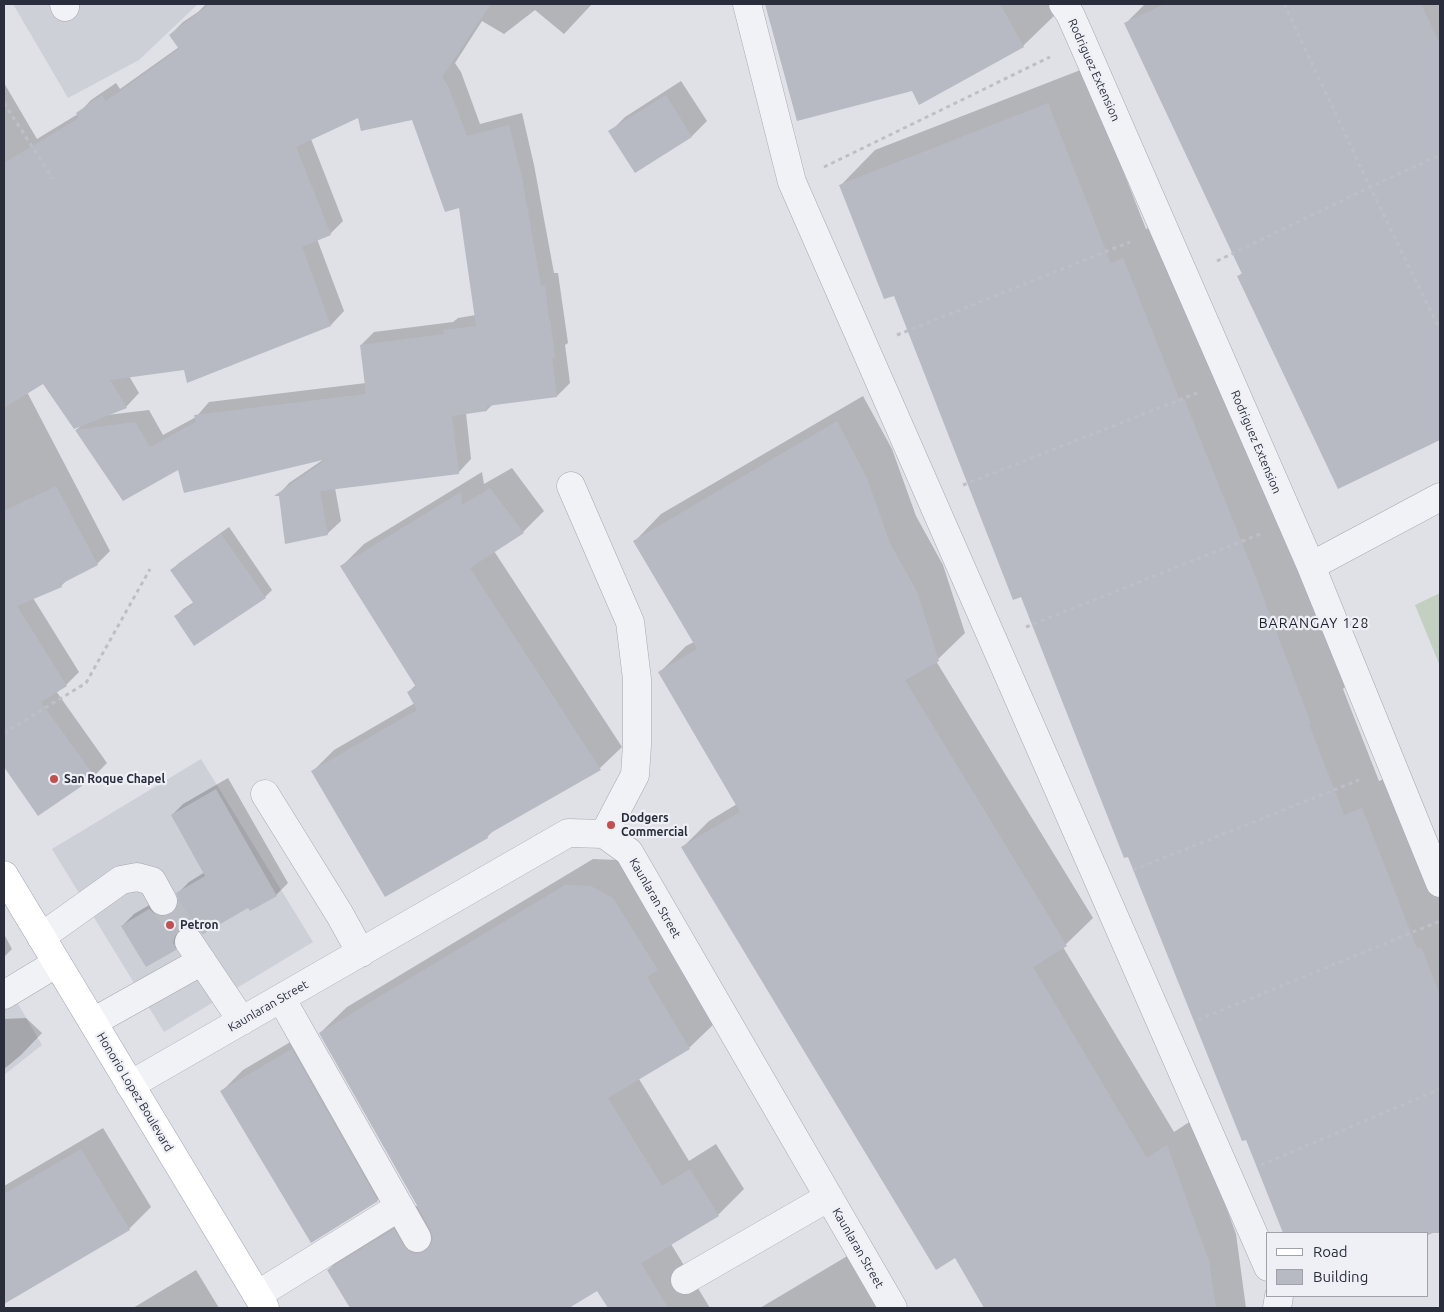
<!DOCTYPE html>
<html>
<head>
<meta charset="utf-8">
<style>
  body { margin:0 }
  #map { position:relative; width:1444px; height:1312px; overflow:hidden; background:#dfe1e7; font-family:Ubuntu,sans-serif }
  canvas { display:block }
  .frame { position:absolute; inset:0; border:5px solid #2a2e3c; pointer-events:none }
  .legend { position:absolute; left:1266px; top:1232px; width:162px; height:65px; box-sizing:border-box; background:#eef0f5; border:1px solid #a0a2ab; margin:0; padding:6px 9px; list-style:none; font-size:15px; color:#2a2e3c }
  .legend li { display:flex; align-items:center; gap:10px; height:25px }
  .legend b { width:25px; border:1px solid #a0a2ab }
</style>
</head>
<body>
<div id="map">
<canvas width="1444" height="1312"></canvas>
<div class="frame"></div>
<ul class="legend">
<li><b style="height:6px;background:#fff"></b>Road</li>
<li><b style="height:14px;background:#b7bac3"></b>Building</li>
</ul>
</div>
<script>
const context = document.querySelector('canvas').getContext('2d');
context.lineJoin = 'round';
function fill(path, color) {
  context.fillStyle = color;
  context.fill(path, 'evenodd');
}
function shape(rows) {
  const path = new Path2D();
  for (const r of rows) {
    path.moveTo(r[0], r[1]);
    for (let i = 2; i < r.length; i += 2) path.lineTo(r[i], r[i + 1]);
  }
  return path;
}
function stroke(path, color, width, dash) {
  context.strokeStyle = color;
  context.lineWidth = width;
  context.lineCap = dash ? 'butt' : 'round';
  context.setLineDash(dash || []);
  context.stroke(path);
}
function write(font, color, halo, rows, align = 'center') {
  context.font = font + ' Ubuntu,sans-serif';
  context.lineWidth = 4.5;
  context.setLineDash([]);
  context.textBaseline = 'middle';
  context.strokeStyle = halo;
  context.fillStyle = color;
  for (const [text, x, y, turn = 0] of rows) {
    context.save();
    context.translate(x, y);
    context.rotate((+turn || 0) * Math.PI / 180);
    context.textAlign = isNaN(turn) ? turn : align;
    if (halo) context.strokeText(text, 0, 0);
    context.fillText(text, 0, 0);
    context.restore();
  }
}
fill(shape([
  [13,4,198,4,139,60,68,98],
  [201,759,313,942,164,1032,52,849],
  [4,980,42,1045,4,1075]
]), '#ced0d8');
fill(shape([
  [1440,593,1440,666,1415,605]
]), '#c3d0c1');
fill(shape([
  [206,4,592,4,564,34,535,10,504,34,482,21,455,63,461,72,480,124,522,113,534,165,554,273,558,273,568,343,565,345,570,383,557,396,493,404,487,410,466,413,471,459,458,473,335,488,341,521,327,534,280,494,278,495,289,483,324,459,179,468,76,430,83,424,44,382,27,392,110,551,97,564,68,579,61,586,33,598,79,672,66,685,56,691,107,763,94,776,23,771,4,740,4,83,37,139,78,114,91,100,116,83,120,89,179,47,170,35,183,22,198,12],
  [359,116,413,119,460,207,476,315,458,318,453,322,374,332,361,345,366,383,209,402,196,417,163,435,149,410,107,415,126,407,139,393,129,376,185,368,188,382,331,325,344,311,317,239,330,234,343,221,311,139],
  [767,4,1051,4,1057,13,1023,46,912,90,798,120],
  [1145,4,1440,4,1440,439,1338,487,1238,277,1243,272,1125,24],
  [1083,69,1146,229,1158,224,1282,520,1345,687,1343,689,1379,781,1397,774,1440,884,1440,1230,1428,1235,1428,1233,1285,1233,1022,595,894,294,841,185,875,150],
  [681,81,707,121,692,136,635,171,610,132,625,117],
  [863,396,892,449,916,516,943,565,965,633,936,661,1093,918,1063,947,1174,1132,1194,1119,1236,1234,1246,1308,985,1308,956,1257,682,848,709,821,737,804,660,672,686,646,694,642,635,541,661,514],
  [512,468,544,511,523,532,494,551,622,747,600,768,495,829,487,837,313,771,334,750,415,703,408,692,416,685,342,566,364,544,482,472,484,484],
  [229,527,272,590,265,597,176,616,183,609,194,602,172,570,179,563],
  [228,778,288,883,276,895,250,909,248,906,196,927,185,926,184,930,186,937,175,949,122,926,134,914,161,898,174,906,179,905,178,893,189,882,205,872,172,815,183,804],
  [593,859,618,860,716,1022,689,1048,639,1079,689,1161,716,1144,744,1189,718,1215,671,1244,710,1308,609,1308,598,1290,567,1308,351,1308,328,1270,354,1244,418,1205,320,1033,347,1007],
  [4,934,12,949,4,957],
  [26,1018,42,1033,21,1055,4,1069,4,1019],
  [314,1028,399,1179,378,1200,221,1092,243,1070],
  [103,1128,151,1207,129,1229,4,1303,4,1186],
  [854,1252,889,1308,760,1308],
  [196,1270,219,1308,133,1308]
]), '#0003');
fill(shape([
  [210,4,491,4,442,77,448,86,467,136,509,125,522,178,541,286,545,285,549,319,550,319,555,357,552,358,557,397,487,406,487,411,452,416,459,474,320,491,328,535,285,544,279,496,274,496,327,459,184,493,178,470,123,501,75,430,135,422,150,447,196,422,194,415,366,394,360,345,444,334,443,330,476,326,459,208,445,212,412,120,361,131,358,118,296,147,331,235,302,247,331,326,187,383,184,370,110,380,127,408,74,429,43,384,4,408,4,163,79,118,76,113,102,95,106,101,179,49,169,35],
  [765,4,1000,4,1024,47,919,105,912,91,797,121],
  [1165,4,1421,4,1440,44,1440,440,1338,489,1237,276,1242,274,1124,23],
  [666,95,692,137,635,173,608,131],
  [1048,103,1111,263,1123,258,1180,401,1184,399,1247,555,1311,723,1309,724,1344,815,1362,808,1417,948,1421,947,1440,995,1440,1233,1283,1233,1246,1140,1242,1141,1128,857,1124,858,1021,597,1013,600,894,296,884,299,839,185],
  [837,421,866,476,890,543,917,592,939,661,905,680,1067,946,1033,967,1147,1158,1167,1145,1209,1261,1216,1308,984,1308,955,1258,936,1270,681,847,740,812,658,672,697,649,633,541],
  [56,486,98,565,61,584,62,587,17,606,67,686,41,702,95,777,38,816,4,767,4,511],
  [490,488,524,533,470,568,601,770,487,835,488,838,385,897,311,771,417,710,407,692,416,687,340,566,461,492,462,505],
  [221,534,266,598,194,646,174,616,194,604,170,570],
  [216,789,277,896,250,911,248,908,203,934,195,928,188,926,181,929,175,936,173,943,176,950,146,967,121,926,149,909,155,914,162,917,171,914,176,909,179,902,176,893,205,876,171,815],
  [565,885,591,886,613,898,658,970,647,977,690,1049,608,1098,662,1186,690,1169,719,1216,641,1263,668,1308,608,1308,597,1291,569,1308,350,1308,327,1270,394,1229,404,1246,410,1252,416,1254,425,1251,431,1245,433,1238,431,1230,319,1033],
  [292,1049,378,1201,311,1243,220,1091],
  [81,1149,130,1230,4,1304,4,1194]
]), '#b7bac3');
stroke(shape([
  [163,901,189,942]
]), '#bbbdc5', 28, [28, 14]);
const minor = shape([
  [64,4,65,7],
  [747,4,792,182,1268,1267],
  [1063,4,1070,14,1082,41,1311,566,1440,883],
  [571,486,630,622,637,679,637,745,635,775,604,834],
  [1311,566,1440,497],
  [265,794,340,915,361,953],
  [41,937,121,880,137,877,152,881,163,901],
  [189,942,242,1021],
  [4,995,57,963],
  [281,998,417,1238],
  [93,1022,202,961],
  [130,1085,568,833,604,834,629,852,893,1308],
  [685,1280,829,1197],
  [257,1295,399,1207],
  [1277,1308,1279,1296]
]);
const major = shape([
  [4,875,265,1308]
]);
stroke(minor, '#a5a8b0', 29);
stroke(major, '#a0a4b1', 29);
stroke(shape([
  [1284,4,1370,187,1440,330],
  [4,103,53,179],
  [824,167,1050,57],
  [1217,261,1370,187,1440,155],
  [897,335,1130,242],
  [963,485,1197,393],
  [1026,627,1260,534],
  [4,733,86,683,150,569],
  [1133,870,1359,780],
  [1198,1020,1440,921],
  [1261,1165,1440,1089]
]), '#bdbfc6', 3, [4, 4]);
stroke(minor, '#f1f2f6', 28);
stroke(major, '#fff', 28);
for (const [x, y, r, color] of [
  [54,779,5,"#c05052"],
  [611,825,5,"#c05052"],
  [170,925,5,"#c05052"]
]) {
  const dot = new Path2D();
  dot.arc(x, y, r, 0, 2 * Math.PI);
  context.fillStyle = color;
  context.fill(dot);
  stroke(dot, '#eef0f5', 2);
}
write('12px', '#2a2e3c', '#eef0f5', [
  ["Rodriguez Extension",1094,70,66],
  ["Rodriguez Extension",1256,442,67],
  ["Kaunlaran Street",655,898,60],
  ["Kaunlaran Street",268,1006,-30],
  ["Honorio Lopez Boulevard",135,1092,59],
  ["Kaunlaran Street",858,1248,60]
]);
write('bold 12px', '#2a2e3c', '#eef0f5', [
  ["San Roque Chapel",64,779],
  ["Dodgers",621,818],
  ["Commercial",621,832],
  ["Petron",180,925]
], 'left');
context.letterSpacing = '1px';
write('14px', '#1c1f2d', '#eef0f5', [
  ["BARANGAY 128",1314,623]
]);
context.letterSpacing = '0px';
</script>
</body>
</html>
